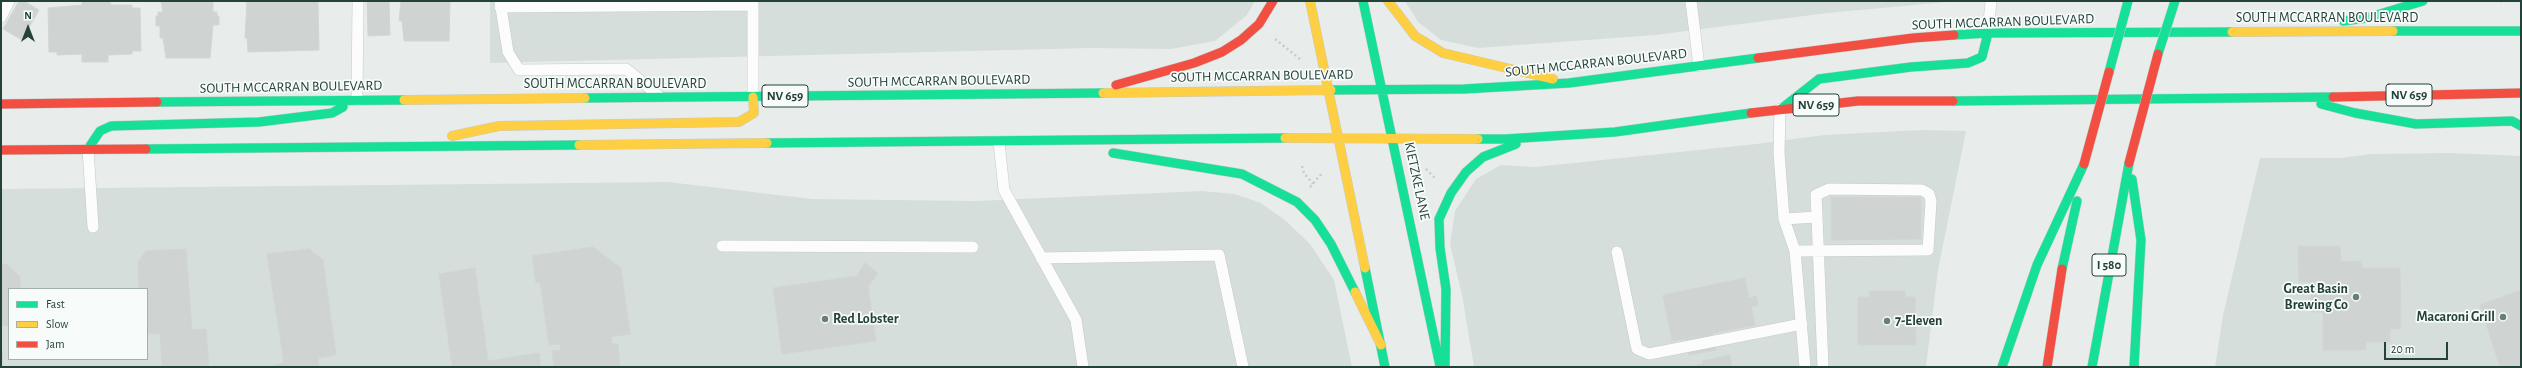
<!DOCTYPE html>
<html>
<head>
<meta charset="utf-8">
<style>
  body { margin:0 }
  #map { position:relative; width:2522px; height:368px; overflow:hidden; background:#e8edeb; font-family:"Alegreya Sans",sans-serif }
  canvas { display:block }
  .frame { position:absolute; inset:0; border:2px solid #24423a; pointer-events:none }
  .legend { position:absolute; left:8px; top:288px; width:140px; height:72px; box-sizing:border-box; background:#f7fbf9; border:1px solid #a3b1ad; margin:0; padding:5px 7px; list-style:none; font-size:12px; color:#24423a }
  .legend li { display:flex; align-items:center; gap:8px; height:20px }
  .legend b { width:20px; border:1px solid #a3b1ad }
  .north { position:absolute; left:8px; top:8px; width:40px; height:40px; -webkit-text-stroke:3px #f7fbf9; paint-order:stroke; rotate:0deg; font-size:11px; font-weight:700; line-height:16px; text-align:center; color:#24423a }
  .north::after { content:''; display:block; margin:auto; width:14px; height:18px; background:#24423a; clip-path:polygon(50% 0,100% 100%,50% 72%,0 100%) }
  .scale { position:absolute; left:2384px; top:342px; width:64px; height:18px; box-sizing:border-box; border:2px solid #24423a; border-top:0; padding-left:5px; font-size:12px; line-height:14px; white-space:nowrap; color:#24423a; -webkit-text-stroke:3px #f7fbf9; paint-order:stroke }
</style>
</head>
<body>
<div id="map">
<canvas width="2522" height="368"></canvas>
<div class="frame"></div>
<ul class="legend">
<li><b style="height:5px;background:#16e098"></b>Fast</li>
<li><b style="height:5px;background:#ffcf43"></b>Slow</li>
<li><b style="height:5px;background:#f24e42"></b>Jam</li>
</ul>
<div class="north">N</div>
<div class="scale">20 m</div>
</div>
<script>
const context = document.querySelector('canvas').getContext('2d');
context.lineJoin = 'round';
function fill(path, color) {
  context.fillStyle = color;
  context.fill(path, 'evenodd');
}
function shape(rows) {
  const path = new Path2D();
  for (const r of rows) {
    path.moveTo(r[0], r[1]);
    for (let i = 2; i < r.length; i += 2) path.lineTo(r[i], r[i + 1]);
  }
  return path;
}
function stroke(path, color, width, dash) {
  context.strokeStyle = color;
  context.lineWidth = width;
  context.lineCap = dash ? 'butt' : 'round';
  context.setLineDash(dash || []);
  context.stroke(path);
}
function write(font, color, halo, rows, align = 'center') {
  context.font = font + ' "Alegreya Sans",sans-serif';
  context.lineWidth = 3.5;
  context.setLineDash([]);
  context.textBaseline = 'middle';
  context.strokeStyle = halo;
  context.fillStyle = color;
  for (const [text, x, y, turn = 0] of rows) {
    context.save();
    context.translate(x, y);
    context.rotate((+turn || 0) * Math.PI / 180);
    context.textAlign = isNaN(turn) ? turn : align;
    if (halo) context.strokeText(text, 0, 0);
    context.fillText(text, 0, 0);
    context.restore();
  }
}
fill(shape([
  [490,1,1255,1,1247,15,1215,41,1171,49,1091,48,490,63],
  [1405,1,1958,1,1828,13,1655,35,1478,48,1441,40,1418,22],
  [1922,130,1966,131,1938,270,1926,367,1474,367,1462,295,1450,244,1455,211,1476,179,1501,165,1535,167,1756,144,1824,135],
  [2451,153,2521,156,2521,367,2215,367,2223,315,2260,158,2341,158,2370,154],
  [668,182,812,199,976,201,1202,191,1235,194,1261,203,1286,221,1310,244,1334,280,1352,367,1,367,1,189],
  [9,289,147,289,147,359,9,359]
]), '#d6dedb');
const building = shape([
  [19,1,24,1,39,10,22,40,3,29,19,1],
  [82,1,110,1,111,5,132,5,132,8,140,8,141,51,132,51,132,54,108,55,108,62,82,62,82,54,57,55,57,52,49,52,48,8,82,5,82,1],
  [161,1,213,1,213,12,217,12,217,16,219,16,219,25,213,25,210,58,166,58,163,38,160,38,160,26,156,26,156,16,158,16,158,12,163,12,161,1],
  [247,1,318,1,319,50,248,52,247,38,245,38,247,1],
  [367,1,389,1,390,35,368,36,367,1],
  [401,1,450,1,449,41,404,41,402,21,399,21,401,1],
  [1831,197,1921,197,1921,239,1831,240,1831,197],
  [2298,246,2340,246,2341,262,2361,261,2362,268,2400,268,2401,329,2390,329,2390,342,2366,342,2366,350,2323,350,2323,312,2311,312,2310,282,2299,282,2298,246],
  [593,247,621,268,630,334,611,337,612,344,618,344,620,367,554,367,552,351,561,350,560,344,549,345,540,282,536,283,532,256,593,247],
  [186,249,192,330,206,329,209,367,162,367,160,333,147,334,147,289,139,289,138,262,146,251,186,249],
  [309,249,323,260,336,355,318,358,319,367,275,367,274,365,284,363,267,254,309,249],
  [865,263,878,273,868,287,876,341,782,354,773,288,857,276,865,263],
  [1,264,7,264,20,277,20,289,9,289,9,326,1,326,1,264],
  [475,268,488,361,539,353,541,367,447,367,452,366,439,274,475,268],
  [1745,278,1749,298,1756,296,1758,305,1751,307,1755,325,1672,341,1663,295,1745,278],
  [2521,290,2521,367,2500,367,2480,305,2521,290],
  [1869,291,1905,291,1905,297,1915,297,1916,345,1858,345,1858,297,1869,297,1869,291],
  [1712,334,1716,350,1689,355,1686,339,1712,334],
  [1,348,2,348,3,367,1,367,1,348],
  [1730,355,1732,367,1688,367,1703,364,1702,361,1730,355]
]);
fill(building, '#cfd4d2');
stroke(building, '#d1d6d4', 1);
const lane = shape([
  [500,1,508,52,519,70,626,69,658,95],
  [1691,1,1699,66],
  [500,7,753,5],
  [1,17,9,1],
  [1988,33,1991,1],
  [753,97,753,1],
  [357,100,358,1],
  [1780,109,1779,153,1784,219,1795,251,1805,367],
  [999,142,1004,190,1076,320,1083,367],
  [88,149,93,227],
  [1784,219,1817,217,1823,367],
  [722,246,973,247],
  [1795,251,1928,250,1931,201,1929,194,1922,190,1829,189,1816,195,1817,217],
  [1617,252,1637,349,1649,354,1802,324],
  [1041,258,1219,255,1243,367]
]);
const fast = shape([
  [1363,1,1440,366],
  [2343,21,2367,18,2423,1],
  [2393,31,2521,31],
  [1954,35,1988,33,2232,32],
  [1331,90,1464,89,1569,83,1758,58],
  [585,98,1103,93],
  [1953,101,2333,97],
  [157,102,404,100],
  [2321,104,2355,113,2416,124,2512,121,2521,126],
  [1781,109,1819,79,1911,67,1968,63,1982,57,1988,33],
  [1478,139,1506,139,1615,132,1751,113],
  [767,143,1285,138],
  [88,149,100,131,111,126,259,122,332,113,343,107],
  [146,149,579,145],
  [1113,153,1242,174,1297,202,1315,220,1331,244,1355,292],
  [2132,179,2141,240,2134,367],
  [1365,268,1385,367],
  [2062,269,2077,201],
  [1445,367,1446,289,1440,248,1439,219,1451,193,1466,172,1483,157,1516,144],
  [2002,367,2037,265,2084,164],
  [2092,367,2129,163]
]);
const slow = shape([
  [1310,1,1365,268],
  [1388,1,1415,36,1443,53,1553,79],
  [2232,32,2393,31],
  [1103,93,1331,90],
  [404,100,585,98],
  [452,136,499,126,739,122,754,113,753,97],
  [1285,138,1478,139],
  [579,145,767,143],
  [1355,292,1381,345]
]);
const jam = shape([
  [1758,58,1913,38,1954,35],
  [1116,85,1194,63,1222,52,1241,40,1259,24,1273,1],
  [2333,97,2521,93],
  [1,104,157,102],
  [1751,113,1858,101,1953,101],
  [1,150,146,149],
  [2047,367,2062,269]
]);
stroke(lane, '#c5cac8', 12);
stroke(fast, '#c3cbc8', 10);
stroke(slow, '#c3cbc8', 10);
stroke(jam, '#c3cbc8', 10);
stroke(shape([
  [2501,1,2502,2],
  [1275,39,1300,59],
  [1302,166,1304,173,1313,184],
  [1426,169,1435,178],
  [1310,187,1323,172]
]), '#c3ccca', 2.5, [2, 3]);
stroke(lane, '#fcfcfc', 11);
stroke(fast, '#16e098', 9);
stroke(slow, '#ffcf43', 9);
stroke(jam, '#f24e42', 9);
const fastBridge = shape([
  [2158,54,2175,1],
  [2109,72,2128,1]
]);
const jamBridge = shape([
  [2129,163,2158,54],
  [2084,164,2109,72]
]);
stroke(fastBridge, '#c3ccc9', 10, []);
stroke(jamBridge, '#c3ccc9', 10, []);
stroke(fastBridge, '#16e098', 9);
stroke(jamBridge, '#f24e42', 9);
for (const [x, y, r, color] of [
  [2356,297,4,"#697e78"],
  [2503,317,4,"#697e78"],
  [825,319,4,"#697e78"],
  [1887,321,4,"#697e78"]
]) {
  const dot = new Path2D();
  dot.arc(x, y, r, 0, 2 * Math.PI);
  context.fillStyle = color;
  context.fill(dot);
  stroke(dot, '#f7fbf9', 1.5);
}
for (const [x, y, w] of [
  [2409,95,46],
  [785,96,46],
  [1816,105,46],
  [2109,265,34]
]) {
  const box = new Path2D();
  box.roundRect(x - w / 2, y - 11, w, 22, 3);
  context.fillStyle = '#f7fbf9';
  context.fill(box);
  stroke(box, '#24423a', 1);
}
write('bold 13px', '#24423a', null, [
  ["NV 659",2409,95],
  ["NV 659",785,96],
  ["NV 659",1816,105],
  ["I 580",2109,265]
]);
write('14px', '#24423a', '#f7fbf9', [
  ["SOUTH MCCARRAN BOULEVARD",2327,18],
  ["SOUTH MCCARRAN BOULEVARD",2003,22,-2],
  ["SOUTH MCCARRAN BOULEVARD",1596,63,-6],
  ["SOUTH MCCARRAN BOULEVARD",1262,76,-1],
  ["SOUTH MCCARRAN BOULEVARD",939,81,-1],
  ["SOUTH MCCARRAN BOULEVARD",615,84],
  ["SOUTH MCCARRAN BOULEVARD",291,87,-1],
  ["KIETZKE LANE",1417,181,78]
]);
write('bold 14px', '#24423a', '#f7fbf9', [
  ["Great Basin",2348,289],
  ["Brewing Co",2348,305],
  ["Macaroni Grill",2495,317],
  ["Red Lobster",833,319,"left"],
  ["7-Eleven",1895,321,"left"]
], 'right');
</script>
</body>
</html>
